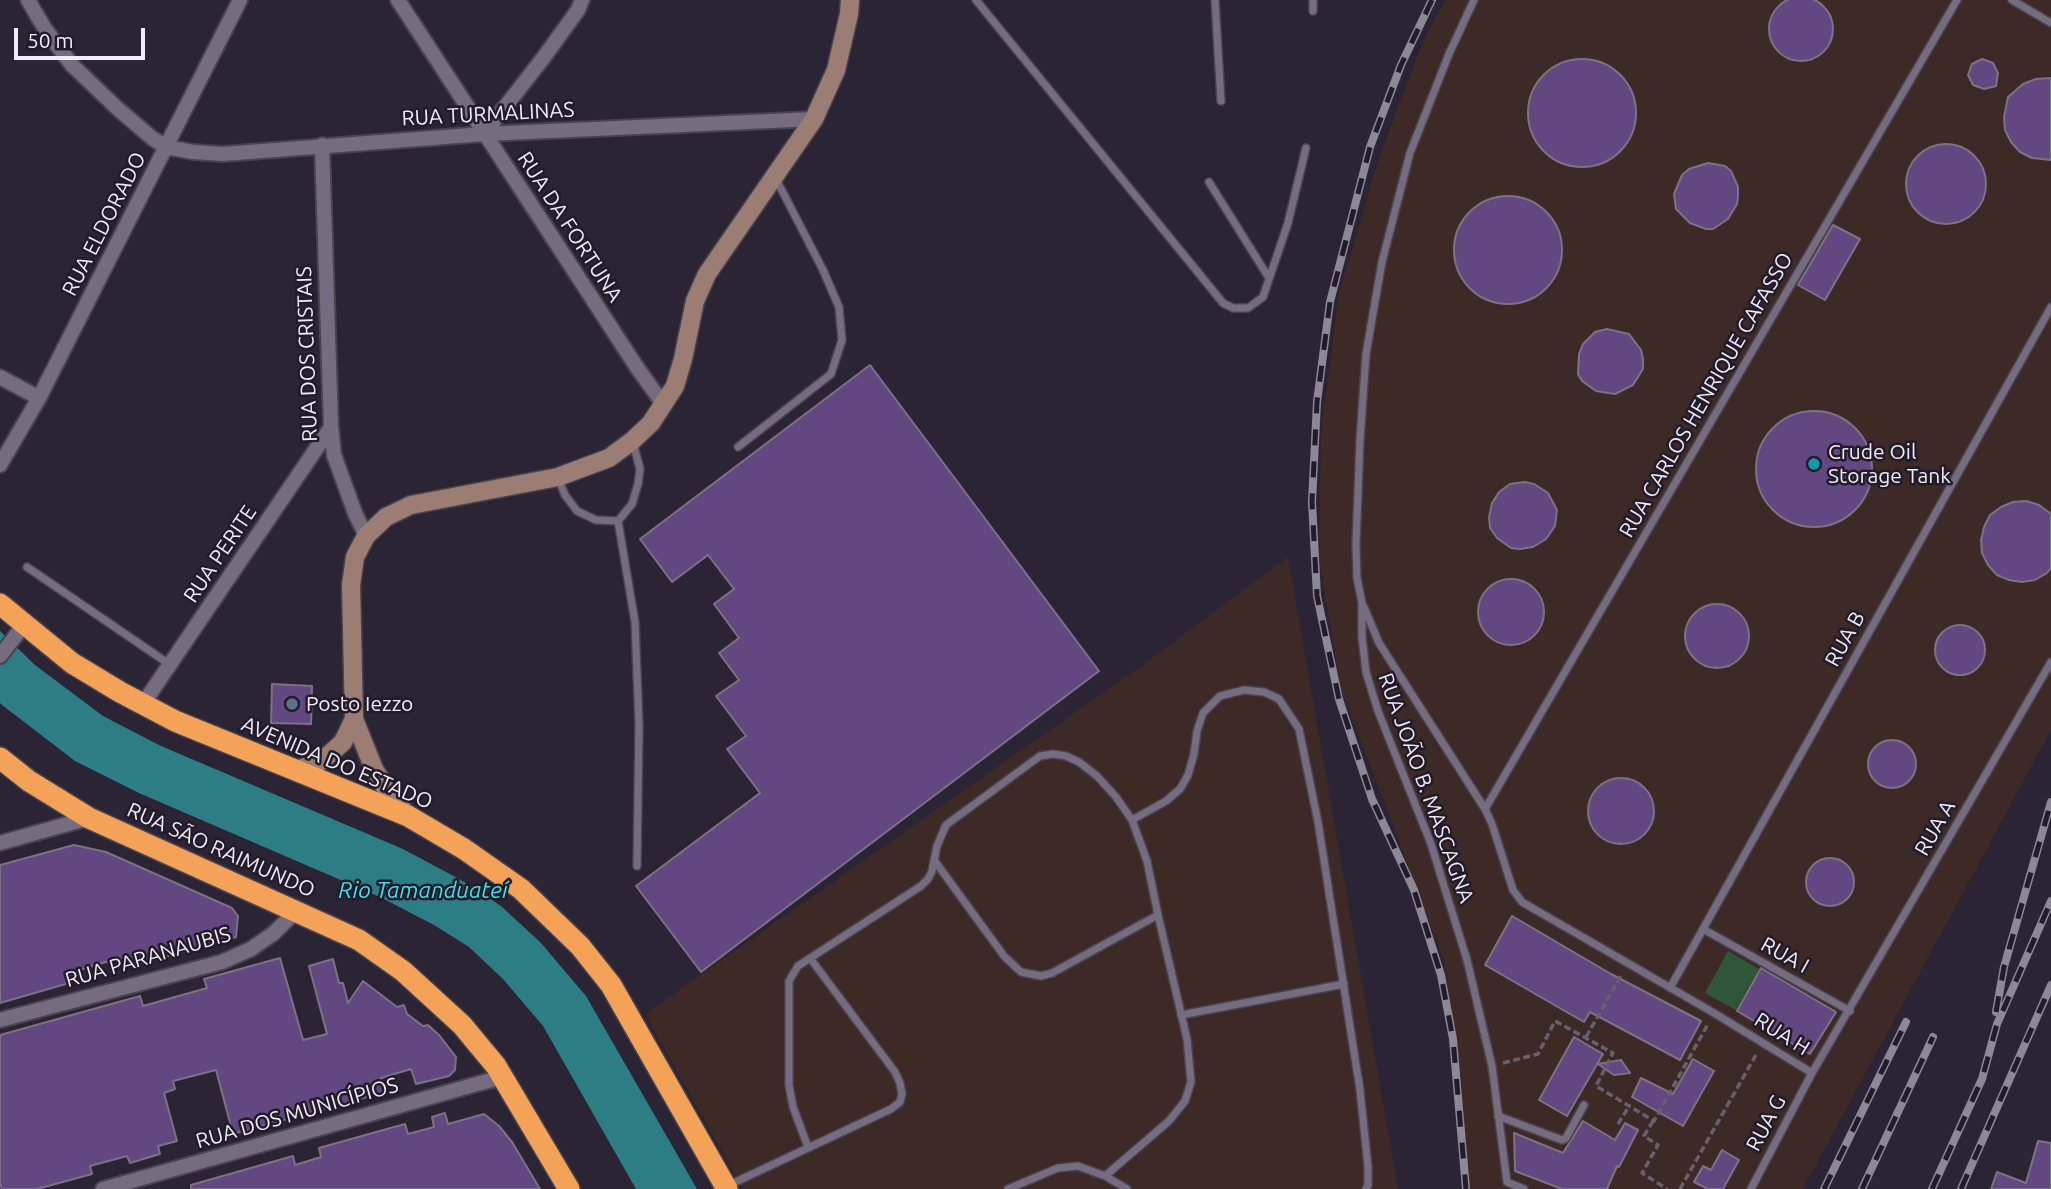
<!DOCTYPE html>
<html>
<head>
<meta charset="utf-8">
<style>
  body { margin:0 }
  #map { position:relative; width:2051px; height:1189px; overflow:hidden; background:#2b2434; font-family:Ubuntu,sans-serif }
  canvas { display:block }
  .scale { position:absolute; left:14px; top:28px; width:131px; height:32px; box-sizing:border-box; border:4px solid #f0ecf6; border-top:0; padding-left:9px; font-size:21px; line-height:24px; white-space:nowrap; color:#f0ecf6; -webkit-text-stroke:5px #221b29; paint-order:stroke }
</style>
</head>
<body>
<div id="map">
<canvas width="2051" height="1189"></canvas>
<div class="scale">50 m</div>
</div>
<script>
const context = document.querySelector('canvas').getContext('2d');
context.lineJoin = 'round';
function fill(path, color) {
  context.fillStyle = color;
  context.fill(path, 'evenodd');
}
function shape(rows) {
  const path = new Path2D();
  for (const r of rows) {
    if (r.length === 3) {
      path.moveTo(r[0] + r[2], r[1]);
      path.arc(r[0], r[1], r[2], 0, 2 * Math.PI);
      continue;
    }
    path.moveTo(r[0], r[1]);
    for (let i = 2; i < r.length; i += 2) path.lineTo(r[i], r[i + 1]);
  }
  return path;
}
function stroke(path, color, width, dash) {
  context.strokeStyle = color;
  context.lineWidth = width;
  context.lineCap = dash ? 'butt' : 'round';
  context.setLineDash(dash || []);
  context.stroke(path);
}
function write(font, color, halo, rows, align = 'center') {
  context.font = font + ' Ubuntu,sans-serif';
  context.lineWidth = 5;
  context.setLineDash([]);
  context.textBaseline = 'middle';
  context.strokeStyle = halo;
  context.fillStyle = color;
  for (const [text, x, y, turn = 0] of rows) {
    context.save();
    context.translate(x, y);
    context.rotate((+turn || 0) * Math.PI / 180);
    context.textAlign = isNaN(turn) ? turn : align;
    if (halo) context.strokeText(text, 0, 0);
    context.fillText(text, 0, 0);
    context.restore();
  }
}
fill(shape([
  [1445,0,2051,0,2051,730,1803,1189,1468,1189,1461,1076,1444,960,1341,689,1319,559,1321,431,1339,294,1379,157,1424,39],
  [1288,557,1398,1189,743,1189,645,1014,1144,664]
]), '#3d2a26');
fill(shape([
  [1728,951,1759,969,1736,1010,1705,993]
]), '#30563a');
fill(shape([
  [0,631,35,665,103,716,161,746,403,849,461,880,501,906,541,943,586,996,697,1189,636,1189,543,1026,503,979,469,947,434,925,380,897,139,793,75,761,2,705,0,703]
]), '#2c7d84');
const building = shape([
  [1801,29,32],
  [1582,113,54],
  [1982,59,1993,63,1998,73,1996,86,1984,89,1973,85,1968,75,1972,64,1982,59],
  [2051,78,2051,160,2032,158,2020,152,2011,142,2005,130,2004,117,2008,97,2023,84,2036,79,2051,78],
  [1946,184,40],
  [1708,163,1725,166,1731,171,1738,187,1738,196,1737,204,1728,219,1713,229,1706,229,1690,223,1676,209,1674,194,1682,175,1689,169,1708,163],
  [1508,250,54],
  [1833,225,1860,239,1825,300,1798,285,1833,225],
  [1607,329,1629,334,1641,350,1643,359,1643,369,1633,385,1615,394,1596,391,1582,381,1578,374,1579,354,1583,344,1595,332,1607,329],
  [870,365,1099,671,701,972,636,886,760,793,727,749,746,736,716,696,739,680,719,653,739,638,714,604,734,589,708,555,672,582,640,539,870,365],
  [1814,469,58],
  [1525,482,1534,484,1548,493,1557,510,1555,526,1546,539,1533,547,1520,549,1511,548,1497,538,1490,528,1489,517,1492,503,1499,492,1510,484,1525,482],
  [2026,501,2039,505,2051,514,2051,568,2047,573,2035,580,2022,582,2009,580,1997,575,1988,565,1982,553,1981,540,1984,527,1990,515,2001,507,2013,502,2026,501],
  [1511,612,33],
  [1717,636,32],
  [1960,650,25],
  [272,684,312,686,311,724,271,723,272,684],
  [1892,764,24],
  [1621,811,33],
  [74,845,106,852,232,908,238,916,236,937,132,966,130,957,106,962,73,972,76,981,0,1003,0,865,74,845],
  [1830,882,24],
  [1512,916,1611,974,1701,1021,1680,1060,1590,1012,1584,1022,1485,965,1512,916],
  [280,958,303,1040,327,1034,309,966,333,959,339,983,343,983,348,1003,363,981,397,1007,404,1005,407,1014,423,1026,428,1025,439,1035,456,1057,455,1070,449,1076,416,1084,411,1069,381,1078,385,1092,233,1134,216,1070,173,1081,175,1089,164,1093,177,1141,158,1146,160,1154,130,1163,127,1156,90,1166,92,1174,37,1189,2,1189,0,1183,0,1035,140,996,143,1006,207,988,204,979,280,958],
  [1761,968,1836,1012,1810,1054,1737,1011,1761,968],
  [1574,1037,1603,1054,1567,1116,1539,1100,1574,1037],
  [1693,1059,1714,1071,1683,1126,1632,1097,1641,1078,1673,1094,1693,1059],
  [1621,1060,1630,1073,1614,1075,1598,1064,1621,1060],
  [445,1113,448,1124,484,1114,499,1126,512,1142,540,1189,191,1189,191,1185,293,1156,295,1165,321,1157,319,1148,394,1127,405,1124,408,1134,434,1127,432,1117,445,1113],
  [1583,1121,1615,1140,1625,1123,1638,1130,1619,1167,1617,1166,1607,1189,1562,1189,1515,1171,1514,1133,1563,1153,1583,1121],
  [2038,1141,2051,1143,2051,1189,1991,1189,1997,1172,2026,1183,2038,1141],
  [1722,1150,1739,1160,1723,1189,1708,1189,1694,1182,1703,1166,1711,1170,1722,1150]
]);
fill(building, '#634781');
stroke(building, '#7b7385', 2);
const lane = shape([
  [976,0,1223,303,1233,308,1248,308,1263,297,1288,223,1306,148],
  [1215,0,1221,101],
  [1474,0,1449,54,1410,153,1382,262,1366,354,1360,440,1356,544,1357,578,1362,603,1362,637,1366,672,1378,711,1431,844,1467,960,1492,1066,1507,1182,1524,1189],
  [2012,0,2051,23],
  [1313,11,1313,0],
  [1209,182,1269,278],
  [738,447,831,374,842,340,839,307,823,270,776,179],
  [558,478,565,495,577,511,596,520,618,521,632,504,638,484,640,469,633,443],
  [618,521,635,622,639,725,637,866],
  [27,567,169,664],
  [1364,607,1379,643,1485,809,1492,824,1513,890,1522,902,1714,1013,1812,1073,2051,662],
  [1485,809,1957,0],
  [934,860,1004,956,1021,972,1041,976,1052,973,1158,915,1147,861,1132,820],
  [1703,929,1850,1011],
  [1670,988,2051,307],
  [1181,1015,1344,984],
  [1498,1116,1562,1140,1566,1138,1584,1105],
  [808,1147,793,1107,789,1085,789,981,798,966,921,886,928,879,932,871,937,846,946,825,1040,756,1053,754,1066,756,1079,762,1097,776,1116,797,1132,820,1166,801,1180,789,1188,775,1194,754,1197,731,1203,713,1220,696,1244,690,1264,692,1279,699,1299,729,1318,822,1360,1090,1368,1167,1368,1185,1366,1189],
  [1105,1176,1169,1121,1185,1101,1191,1082,1187,1039,1158,915],
  [727,1186,891,1109,900,1102,902,1094,900,1083,895,1072,810,958],
  [1008,1189,1058,1168,1078,1166,1105,1176,1127,1189],
  [1751,1189,1812,1073]
]);
const street = shape([
  [28,0,45,29,72,65,118,109,152,138,166,147,193,152,223,154,484,134,814,119],
  [398,0,638,369,664,405],
  [484,134,544,57,578,10,582,0],
  [322,145,331,427,334,455,355,513,366,536],
  [0,377,39,398],
  [0,465,39,398,240,0],
  [0,656,24,625],
  [143,704,331,427],
  [0,843,89,818],
  [0,1020,222,962,251,949,274,933,296,911],
  [103,1189,502,1077]
]);
const secondary = shape([
  [298,770,321,761,331,753,343,742,354,719],
  [408,816,386,789,374,769,354,719,351,585,355,557,366,536,386,517,411,505,558,477,609,458,632,441,651,423,675,386,683,359,695,301,707,274,814,119,836,70,849,14,850,0]
]);
const highway = shape([
  [0,604,72,663,120,692,175,721,408,816,464,849,521,889,580,946,611,985,727,1189],
  [0,758,29,781,89,818,359,940,403,971,462,1025,496,1066,569,1189]
]);
stroke(lane, '#494350', 10);
stroke(street, '#494350', 18);
stroke(secondary, '#494350', 21);
stroke(highway, '#494350', 24);
stroke(shape([
  [1586,1037,1622,974],
  [1503,1063,1538,1054,1555,1021,1613,1053,1596,1086,1654,1121,1708,1024],
  [1653,1121,1644,1136,1658,1145,1642,1173,1667,1189],
  [1618,1124,1629,1106],
  [1680,1189,1757,1053]
]), '#67616f', 3.5, [7, 3.5]);
stroke(lane, '#756d7f', 7);
stroke(street, '#756d7f', 14);
stroke(secondary, '#9b7d73', 18);
stroke(highway, '#f3a258', 21);
const rail = shape([
  [1432,0,1401,65,1370,147,1330,302,1317,402,1312,502,1317,596,1339,699,1372,799,1414,890,1441,975,1453,1039,1466,1189],
  [1996,1012,2004,967,2051,802],
  [1824,1189,1906,1022],
  [1862,1189,1933,1037],
  [1932,1189,1982,1079,1997,1024,2051,901],
  [1961,1189,2051,985]
]);
stroke(rail, '#8d8895', 8);
stroke(rail, '#221b29', 5, [16]);
for (const [x, y, r, color] of [
  [1814,464,7,"#0f9aa8"],
  [292,704,7,"#5c6f8a"]
]) {
  const dot = new Path2D();
  dot.arc(x, y, r, 0, 2 * Math.PI);
  context.fillStyle = color;
  context.fill(dot);
  stroke(dot, '#221b29', 2.5);
}
write('21px', '#f0ecf6', '#221b29', [
  ["RUA TURMALINAS",488,114,-3],
  ["RUA ELDORADO",104,224,-63],
  ["RUA DA FORTUNA",570,227,57],
  ["RUA DOS CRISTAIS",307,354,-92],
  ["RUA CARLOS HENRIQUE CAFASSO",1706,395,-60],
  ["RUA PERITE",220,554,-56],
  ["RUA B",1845,639,-61],
  ["AVENIDA DO ESTADO",337,763,23],
  ["RUA JOÃO B. MASCAGNA",1426,788,70],
  ["RUA A",1935,828,-60],
  ["RUA SÃO RAIMUNDO",221,850,24],
  ["RUA I",1785,955,29],
  ["RUA PARANAUBIS",148,957,-16],
  ["RUA H",1782,1034,32],
  ["RUA DOS MUNICÍPIOS",297,1113,-16],
  ["RUA G",1766,1123,-62]
]);
write('21px', '#f0ecf6', '#221b29', [
  ["Crude Oil",1828,452],
  ["Storage Tank",1828,476],
  ["Posto Iezzo",306,704]
], 'left');
write('italic 23px', '#40dde9', '#221b29', [
  ["Rio Tamanduateí",423,890]
]);
</script>
</body>
</html>
